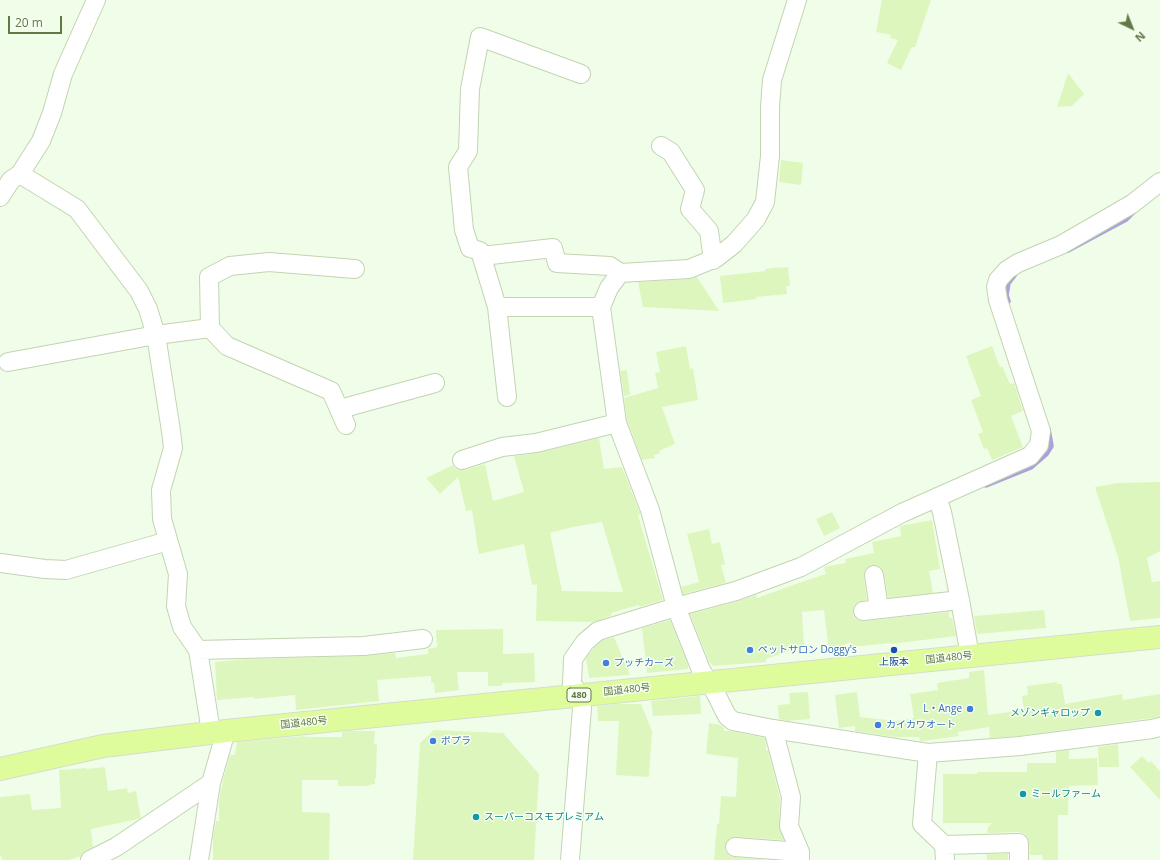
<!DOCTYPE html>
<html>
<head>
<meta charset="utf-8">
<style>
  body { margin:0 }
  #map { position:relative; width:1160px; height:860px; overflow:hidden; background:#f0fee9; font-family:"Open Sans",sans-serif }
  canvas { display:block }
  .north { position:absolute; left:1112px; top:8px; width:40px; height:40px; -webkit-text-stroke:3px #f6fff1; paint-order:stroke; rotate:137deg; font-size:11px; font-weight:700; line-height:16px; text-align:center; color:#647746 }
  .north::after { content:''; display:block; margin:auto; width:14px; height:18px; background:#647746; clip-path:polygon(50% 0,100% 100%,50% 72%,0 100%) }
  .scale { position:absolute; left:8px; top:16px; width:54px; height:18px; box-sizing:border-box; border:2px solid #647746; border-top:0; padding-left:5px; font-size:12px; line-height:14px; white-space:nowrap; color:#647746; -webkit-text-stroke:3px #f6fff1; paint-order:stroke }
</style>
</head>
<body>
<div id="map">
<canvas width="1160" height="860"></canvas>
<div class="north">N</div>
<div class="scale">20 m</div>
</div>
<script>
const context = document.querySelector('canvas').getContext('2d');
context.lineJoin = 'round';
function shape(rows) {
  const path = new Path2D();
  for (const r of rows) {
    path.moveTo(r[0], r[1]);
    for (let i = 2; i < r.length; i += 2) path.lineTo(r[i], r[i + 1]);
  }
  return path;
}
function stroke(path, color, width, dash) {
  context.strokeStyle = color;
  context.lineWidth = width;
  context.lineCap = dash ? 'butt' : 'round';
  context.setLineDash(dash || []);
  context.stroke(path);
}
function fill(path, color) {
  context.fillStyle = color;
  context.fill(path, 'evenodd');
}
function write(font, color, halo, rows, align = 'center') {
  context.font = font + ' "Open Sans","Noto Sans JP",sans-serif';
  context.lineWidth = 3;
  context.setLineDash([]);
  context.textBaseline = 'middle';
  context.strokeStyle = halo;
  context.fillStyle = color;
  for (const [text, x, y, turn = 0] of rows) {
    context.save();
    context.translate(x, y);
    context.rotate((+turn || 0) * Math.PI / 180);
    context.textAlign = isNaN(turn) ? turn : align;
    if (halo) context.strokeText(text, 0, 0);
    context.fillText(text, 0, 0);
    context.restore();
  }
}
stroke(shape([
  [1068,250,1126,219,1133,212],
  [1008,301,1006,295,1008,283,1015,274],
  [986,485,1031,467,1046,454,1051,446,1048,429]
]), '#aca0dd', 5.5);
fill(shape([
  [882,0,931,0,915,47,912,47,901,70,887,63,898,40,890,38,891,35,876,32],
  [1068,73,1084,94,1072,106,1057,107],
  [781,160,803,163,801,185,779,182],
  [779,267,779,268,788,267,790,286,786,286,787,294,756,297,757,299,723,303,720,276,766,271,765,269],
  [697,277,719,311,643,307,638,282,690,279],
  [686,346,690,369,693,368,698,400,662,407,675,444,659,451,660,453,654,455,655,458,642,460,627,420,624,398,658,388,655,373,660,372,656,352],
  [992,346,1000,367,1002,366,1010,384,1014,383,1023,411,1011,416,1023,447,992,460,987,448,984,449,978,434,983,432,971,400,981,396,966,356],
  [627,370,630,395,624,396,620,371],
  [599,438,604,469,622,467,640,513,640,515,638,515,663,600,639,607,639,605,611,613,611,616,594,622,536,621,537,584,532,585,524,544,479,554,477,545,475,529,472,510,466,511,458,477,440,494,426,478,453,465,455,468,460,470,465,470,485,464,493,501,524,492,514,456,538,453],
  [602,522,623,592,562,591,550,533,573,527],
  [1160,482,1160,551,1147,558,1152,582,1160,581,1160,618,1130,621,1118,557,1095,487,1118,483],
  [832,512,840,528,824,536,816,519],
  [932,520,940,569,929,571,933,593,888,598,884,573,882,569,877,565,872,565,867,567,864,572,864,577,867,600,856,603,853,607,853,613,854,617,858,620,864,621,949,612,949,618,952,618,956,636,891,644,891,643,851,647,851,642,829,651,824,610,802,612,804,646,766,659,766,662,713,666,709,661,690,614,739,601,756,595,757,598,807,580,826,574,824,567,846,563,845,559,874,553,872,542,901,536,900,526],
  [709,529,712,544,720,542,725,565,721,565,726,583,683,594,681,587,699,582,687,534],
  [1044,610,1046,628,977,634,974,616],
  [670,620,688,665,688,669,647,673,642,628],
  [503,629,503,654,534,653,535,682,502,683,502,686,488,686,488,672,457,672,459,690,435,693,434,683,431,683,431,676,377,680,379,701,296,710,295,695,254,699,254,697,217,700,215,662,247,659,364,656,395,653,396,658,428,654,428,649,437,647,436,630],
  [614,637,630,675,589,678,586,658,593,649,603,640],
  [984,670,988,715,1024,710,1022,696,1028,695,1027,686,1057,682,1057,684,1062,684,1065,704,1122,694,1123,700,1160,694,1160,717,1019,736,990,738,989,727,958,732,959,736,922,741,920,741,919,737,895,737,855,731,855,726,839,728,835,695,857,692,860,717,896,721,914,718,910,694,938,690,937,683,969,678,969,672],
  [808,692,810,719,787,721,779,719,778,705,790,704,789,693],
  [700,696,701,714,653,716,651,701],
  [616,704,641,704,652,731,649,777,616,775,619,721,598,721,597,706],
  [709,723,721,725,724,728,724,731,731,731,765,738,766,745,766,750,768,750,780,798,779,826,784,840,735,837,730,838,727,841,725,847,726,852,729,856,734,857,767,860,714,860,717,824,719,824,721,796,736,797,738,758,706,754],
  [434,730,503,733,539,774,534,860,413,860,420,743],
  [349,731,375,731,374,744,377,744,376,778,375,778,375,784,369,785,369,786,338,786,338,780,302,780,302,812,330,813,329,860,213,860,213,837,216,821,219,821,219,802,221,788,222,788,223,780,230,755,235,755,237,742,305,736,305,737,342,737,342,732],
  [1118,744,1119,767,1099,767,1098,747],
  [1069,750,1069,759,1097,758,1098,785,1069,786,1068,815,1058,815,1058,860,1043,860,1042,855,1030,855,1029,843,1028,837,1024,834,1019,832,987,833,988,827,992,823,943,823,943,774,977,774,977,772,1027,772,1027,763,1056,763,1056,752],
  [1142,756,1149,763,1151,761,1160,771,1160,800,1130,767],
  [105,767,108,791,127,788,128,793,136,791,141,818,138,819,91,829,93,847,85,851,81,856,69,860,2,860,1,856,0,856,0,797,30,794,32,810,61,808,59,770,86,768,86,769],
  [987,854,1008,854,1008,860,987,860]
]), '#ddf6be');
const minor = shape([
  [661,146,671,152,695,190,690,209,709,231,713,260],
  [20,174,77,209,139,291,148,309,156,335,171,431,173,448,161,490,162,519,178,574,176,606,182,627,198,650,211,732],
  [0,197,11,180,20,174,41,141,52,113,63,74,96,0],
  [482,256,553,248,557,263,610,266,620,273,689,269,716,258,734,244,756,219,765,202,770,156,770,107,772,80,797,0],
  [620,273,609,288,601,307,617,423,650,510,676,607,701,670,715,692,727,716,733,721,773,729,928,753,1020,746,1152,729,1160,727],
  [497,307,601,307],
  [210,328,209,277,230,266,269,262,355,269],
  [8,362,156,335,210,328,227,346,331,391,346,425],
  [507,397,497,307,480,251,470,248,464,230,458,167,468,151,470,89,480,37,581,74],
  [340,409,435,383],
  [462,460,502,447,536,443,617,423],
  [937,497,942,512,960,600,970,656],
  [0,563,45,569,66,570,168,541],
  [874,575,879,609],
  [863,611,960,600],
  [198,650,364,646,423,639],
  [773,729,791,797,789,826,800,852,800,860],
  [928,753,922,824,944,845,945,860],
  [944,845,1019,843,1019,860],
  [735,847,800,852],
  [90,860,116,847,211,783],
  [199,860,211,783,226,731],
  [570,860,582,708,580,695,572,684,573,659,585,642,598,631,676,607,736,591,801,567,902,513,1030,456,1039,445,1041,431,998,300,996,287,998,280,1007,270,1018,263,1061,245,1132,204,1160,182]
]);
const highway = shape([
  [0,769,103,746,226,731,1160,637]
]);
stroke(minor, '#c2d4b0', 20);
stroke(highway, '#d7dccf', 24);
stroke(minor, '#fff', 18);
stroke(highway, '#dffc9c', 22);
for (const [x, y, r, color] of [
  [750,650,4,"#3f7fe0"],
  [894,650,4,"#1a4fb4"],
  [606,663,4,"#3f7fe0"],
  [970,709,4,"#3f7fe0"],
  [1098,713,4,"#0f9aa8"],
  [878,725,4,"#3f7fe0"],
  [433,741,4,"#3f7fe0"],
  [1023,794,4,"#0f9aa8"],
  [476,817,4,"#0f9aa8"]
]) {
  const dot = new Path2D();
  dot.arc(x, y, r, 0, 2 * Math.PI);
  context.fillStyle = color;
  context.fill(dot);
  stroke(dot, '#f6fff1', 1.5);
}
for (const [x, y, w] of [
  [579,695,24]
]) {
  const box = new Path2D();
  box.roundRect(x - w / 2, y - 7, w, 14, 3);
  context.fillStyle = '#f6fff1';
  context.fill(box);
  stroke(box, '#647746', 1);
}
write('bold 9px', '#647746', null, [
  ["480",579,695]
]);
write('10px', '#366cbe', '#f6fff1', [
  ["ペットサロン Doggy's",758,650],
  ["プッチカーズ",614,663],
  ["L・Ange",962,709,"right"],
  ["カイカワオート",886,725],
  ["ポプラ",441,741]
], 'left');
write('10px', '#647746', '#f6fff1', [
  ["国道480号",949,658,-6],
  ["国道480号",627,690,-6],
  ["国道480号",304,723,-6]
]);
write('10px', '#164399', '#f6fff1', [
  ["上阪本",894,662]
]);
write('10px', '#0d838f', '#f6fff1', [
  ["メゾンギャロップ",1090,713,"right"],
  ["ミールファーム",1031,794],
  ["スーパーコスモプレミアム",484,817]
], 'left');
</script>
</body>
</html>
